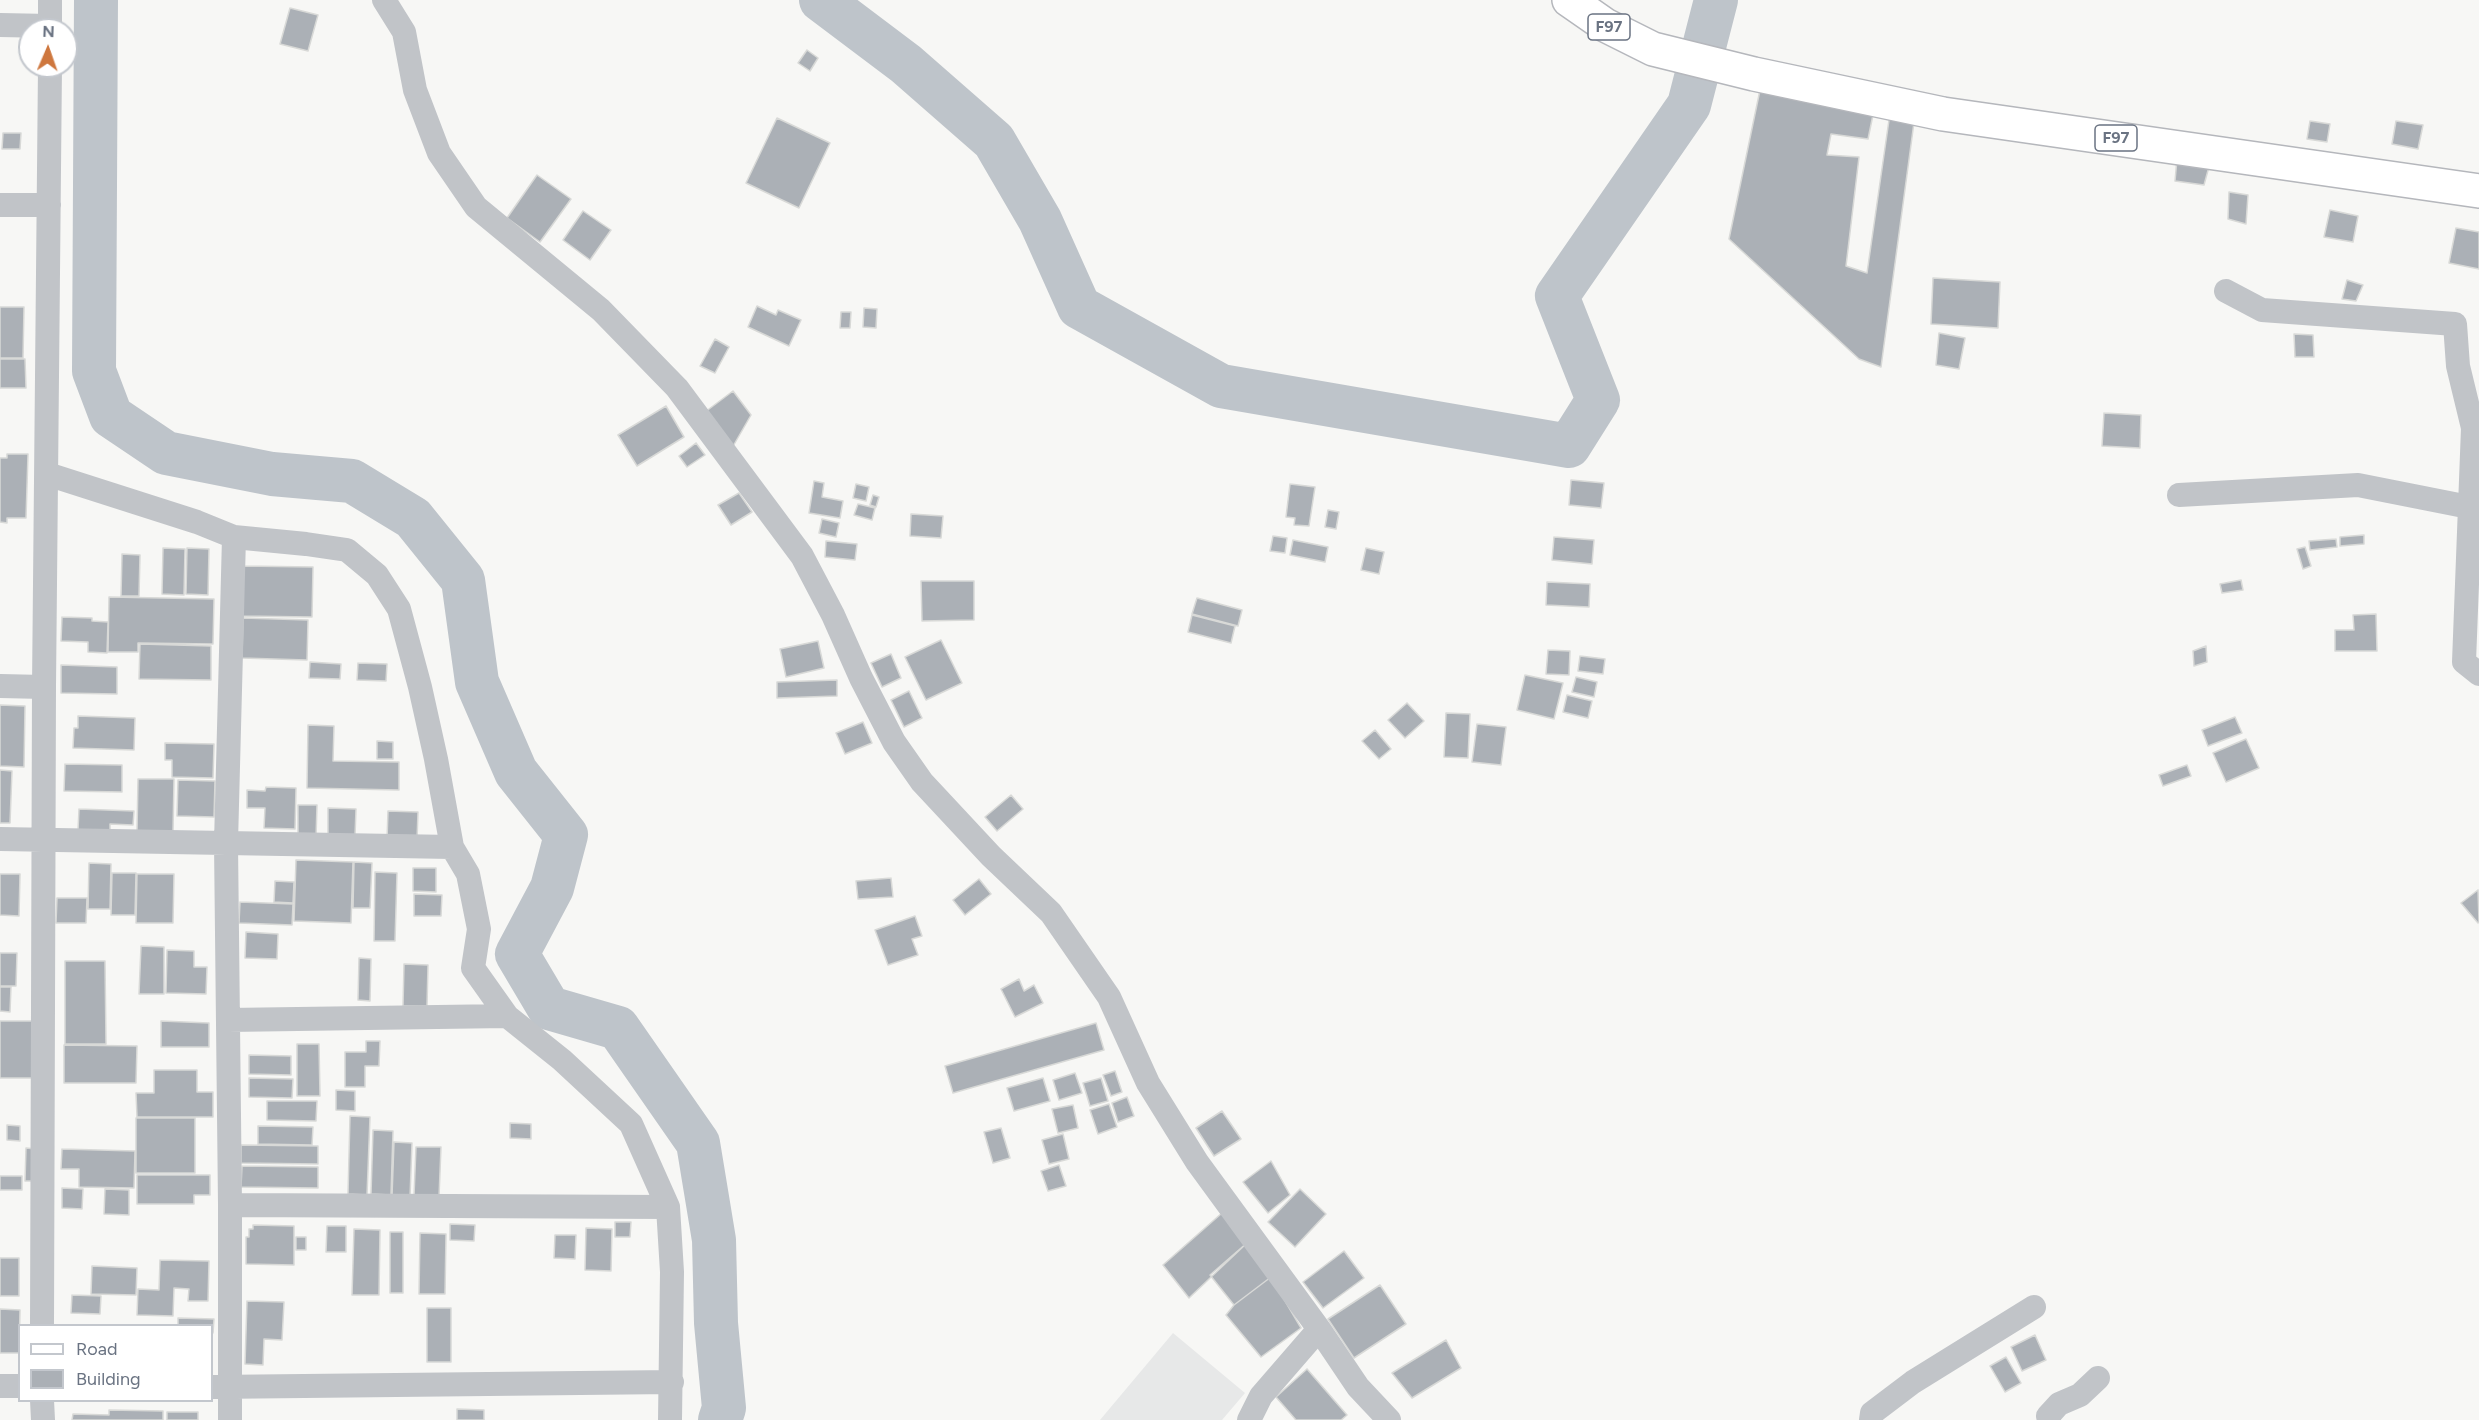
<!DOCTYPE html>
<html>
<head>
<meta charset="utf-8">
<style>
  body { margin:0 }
  #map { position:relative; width:2479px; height:1420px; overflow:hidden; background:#f7f7f5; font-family:Figtree,sans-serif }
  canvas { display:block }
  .legend { position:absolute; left:18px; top:1324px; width:195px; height:78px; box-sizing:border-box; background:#fff; border:2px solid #c3c7cd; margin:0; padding:8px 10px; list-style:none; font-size:18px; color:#6a7382 }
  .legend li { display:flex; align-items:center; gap:12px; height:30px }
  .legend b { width:30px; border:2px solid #c3c7cd }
  .north { position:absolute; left:18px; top:18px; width:60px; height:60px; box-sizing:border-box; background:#fff; border:2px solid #c3c7cd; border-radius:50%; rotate:2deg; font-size:16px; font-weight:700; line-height:24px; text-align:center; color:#6a7382 }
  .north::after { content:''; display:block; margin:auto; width:21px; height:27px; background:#ce773e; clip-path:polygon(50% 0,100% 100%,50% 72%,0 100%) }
</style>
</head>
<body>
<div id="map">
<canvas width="2479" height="1420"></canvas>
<ul class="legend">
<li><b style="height:8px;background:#fff"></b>Road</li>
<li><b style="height:16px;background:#abb0b6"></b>Building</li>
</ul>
<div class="north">N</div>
</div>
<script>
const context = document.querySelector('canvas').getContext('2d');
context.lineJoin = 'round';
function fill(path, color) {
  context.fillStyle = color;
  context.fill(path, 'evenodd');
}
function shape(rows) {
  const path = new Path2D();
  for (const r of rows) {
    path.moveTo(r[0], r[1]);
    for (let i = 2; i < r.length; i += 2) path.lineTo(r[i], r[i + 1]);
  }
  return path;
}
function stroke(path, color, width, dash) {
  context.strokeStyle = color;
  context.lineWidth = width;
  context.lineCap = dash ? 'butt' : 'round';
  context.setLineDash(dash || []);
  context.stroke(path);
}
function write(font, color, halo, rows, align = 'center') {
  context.font = font + ' Figtree,sans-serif';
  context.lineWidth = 6;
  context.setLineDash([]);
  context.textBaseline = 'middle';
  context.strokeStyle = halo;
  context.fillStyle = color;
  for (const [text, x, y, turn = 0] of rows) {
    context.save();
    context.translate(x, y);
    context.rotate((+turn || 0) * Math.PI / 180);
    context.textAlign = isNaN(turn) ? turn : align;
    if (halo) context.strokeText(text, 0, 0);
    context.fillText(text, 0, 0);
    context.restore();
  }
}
fill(shape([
  [1173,1333,1245,1393,1222,1420,1100,1420]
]), '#e7e8e8');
stroke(shape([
  [96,0,94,371,111,416,166,453,272,474,352,481,413,518,463,580,477,682,516,772,566,835,552,888,517,954,549,1008,618,1028,698,1143,714,1240,716,1323,724,1408,720,1420],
  [821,0,906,64,994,141,1040,220,1079,307,1221,386,1569,446,1598,400,1557,296,1689,105,1716,0]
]), '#bec4ca', 44);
const building = shape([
  [290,8,318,15,308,51,280,44,290,8],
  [807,50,818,58,810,71,798,63,807,50],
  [1760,90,1874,110,1868,139,1831,134,1827,155,1859,157,1846,266,1867,273,1890,113,1915,115,1881,367,1859,359,1729,239,1760,90],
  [777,118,830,143,799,208,746,183,777,118],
  [2310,121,2330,124,2327,142,2307,139,2310,121],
  [2396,121,2423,125,2418,149,2392,144,2396,121],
  [3,133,21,133,20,149,2,149,3,133],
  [2177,159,2210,163,2204,185,2175,181,2177,159],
  [537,175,571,199,540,242,507,218,537,175],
  [2229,192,2248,195,2246,224,2228,219,2229,192],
  [2330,210,2358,216,2353,242,2324,237,2330,210],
  [583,211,611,230,590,260,563,240,583,211],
  [2456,228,2479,232,2479,269,2449,263,2456,228],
  [1933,278,2000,282,1998,328,1931,324,1933,278],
  [2347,280,2363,285,2356,301,2342,299,2347,280],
  [757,306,776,315,778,310,801,320,789,346,748,327,757,306],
  [0,307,24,307,23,358,0,358,0,307],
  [864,308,877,309,876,328,863,327,864,308],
  [841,312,851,312,850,328,840,328,841,312],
  [1939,333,1965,338,1959,369,1936,365,1939,333],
  [2294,334,2313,335,2314,357,2295,357,2294,334],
  [715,339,729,347,715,373,700,366,715,339],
  [0,359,25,359,26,388,0,388,0,359],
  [733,391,751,415,732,448,705,412,733,391],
  [666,406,684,437,637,466,618,435,666,406],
  [2104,413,2141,415,2140,448,2102,446,2104,413],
  [696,443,705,455,687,467,679,456,696,443],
  [7,454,28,454,26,518,7,518,7,523,0,522,0,458,7,458,7,454],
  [1571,480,1604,483,1601,508,1569,505,1571,480],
  [814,481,824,483,822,497,843,501,840,518,809,513,814,481],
  [856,484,869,487,866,501,853,498,856,484],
  [1290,484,1315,487,1309,526,1294,525,1295,518,1286,517,1290,484],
  [739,493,752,512,731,525,718,505,739,493],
  [873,495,879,497,876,507,870,505,873,495],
  [858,504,875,508,872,520,854,515,858,504],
  [1328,510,1339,512,1336,529,1325,527,1328,510],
  [911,514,943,516,941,538,910,536,911,514],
  [822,519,839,523,836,537,819,533,822,519],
  [2364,535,2364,544,2340,546,2340,537,2364,535],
  [1273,536,1287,538,1285,553,1270,551,1273,536],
  [1554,537,1594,540,1592,564,1552,560,1554,537],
  [2336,539,2337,547,2310,550,2309,541,2336,539],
  [1293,540,1328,547,1325,562,1290,555,1293,540],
  [826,541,857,544,855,560,825,557,826,541],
  [2305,547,2311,566,2303,569,2297,549,2305,547],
  [163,548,185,549,184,595,162,594,163,548],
  [187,548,209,549,208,595,186,594,187,548],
  [1366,548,1384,552,1379,574,1361,570,1366,548],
  [122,554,140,555,139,596,121,596,122,554],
  [243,566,313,567,312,617,242,616,243,566],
  [2241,580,2243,590,2222,593,2220,584,2241,580],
  [921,581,974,581,974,620,922,621,921,581],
  [1547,582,1590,584,1589,607,1546,605,1547,582],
  [109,597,214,599,213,644,138,643,138,652,108,652,109,597],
  [1197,598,1242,610,1238,626,1192,614,1197,598],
  [2376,614,2377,651,2335,651,2335,630,2354,630,2353,615,2376,614],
  [1192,615,1235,626,1231,643,1188,632,1192,615],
  [62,617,92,618,92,621,108,622,107,653,88,652,88,642,61,641,62,617],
  [243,618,308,620,307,660,242,658,243,618],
  [941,640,962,683,926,700,905,657,941,640],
  [818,641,824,668,786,677,780,649,818,641],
  [140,644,211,646,211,680,139,679,140,644],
  [2206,646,2207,662,2194,666,2193,651,2206,646],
  [1548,650,1570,651,1569,675,1546,674,1548,650],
  [891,654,901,678,882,687,871,663,891,654],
  [1580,656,1605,659,1603,674,1578,671,1580,656],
  [310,662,341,664,340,679,309,678,310,662],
  [358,663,387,664,386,681,357,680,358,663],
  [61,665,117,667,117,694,61,693,61,665],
  [1525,675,1563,683,1554,719,1517,710,1525,675],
  [1576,677,1597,682,1594,697,1572,692,1576,677],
  [837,680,837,696,777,698,777,682,837,680],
  [909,691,922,718,904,727,891,700,909,691],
  [1567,695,1592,701,1588,718,1563,712,1567,695],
  [1407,703,1424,721,1405,738,1388,720,1407,703],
  [0,705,25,706,24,767,0,766,0,705],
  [1446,713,1470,714,1468,758,1444,757,1446,713],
  [78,716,135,718,134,750,73,748,74,728,78,728,78,716],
  [2235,717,2242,733,2208,746,2202,730,2235,717],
  [863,722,872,743,845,754,836,733,863,722],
  [1477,724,1506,727,1501,765,1472,762,1477,724],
  [308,725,334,726,333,761,399,762,399,790,307,788,308,725],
  [1375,730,1391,749,1379,759,1362,741,1375,730],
  [2246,739,2259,768,2226,782,2213,753,2246,739],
  [377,741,393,742,393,759,377,759,377,741],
  [165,743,214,744,213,778,172,777,172,760,165,760,165,743],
  [65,764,122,765,122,792,64,791,65,764],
  [2187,765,2191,776,2163,786,2159,775,2187,765],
  [0,770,12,771,10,823,0,823,0,770],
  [138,779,174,779,173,832,137,831,138,779],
  [178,780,215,781,214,817,177,816,178,780],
  [266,787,296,788,295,829,264,828,265,808,247,808,247,790,265,791,266,787],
  [1011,795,1023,809,997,831,985,817,1011,795],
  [298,805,317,805,316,838,298,838,298,805],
  [328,808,356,809,355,836,328,836,328,808],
  [79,809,134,811,133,825,110,824,110,831,78,830,79,809],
  [388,811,418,812,417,840,387,839,388,811],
  [296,860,353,862,351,923,294,921,296,860],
  [354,862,372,863,370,908,353,908,354,862],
  [89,863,111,864,110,909,88,909,89,863],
  [413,868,436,868,436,892,413,891,413,868],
  [375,872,397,873,395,941,374,941,375,872],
  [112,873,136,873,135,915,111,915,112,873],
  [0,874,20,874,19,916,0,915,0,874],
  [137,874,174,874,173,923,136,923,137,874],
  [891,878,893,897,858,899,856,881,891,878],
  [979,879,991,894,965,915,953,900,979,879],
  [275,881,294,882,293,903,274,902,275,881],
  [2478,890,2479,922,2478,923,2461,903,2478,890],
  [414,894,442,895,441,916,414,916,414,894],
  [57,898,87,898,86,923,56,923,57,898],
  [240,902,293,904,292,925,239,923,240,902],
  [915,916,922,936,912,939,918,955,888,965,875,930,915,916],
  [246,932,278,934,277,959,245,958,246,932],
  [141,946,164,947,164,994,139,994,141,946],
  [167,950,194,951,194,967,207,967,206,994,166,993,167,950],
  [0,953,17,953,16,986,0,986,0,953],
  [359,958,371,959,370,1001,358,1000,359,958],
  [65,961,105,961,106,1044,65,1044,65,961],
  [404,964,428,965,427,1006,403,1006,404,964],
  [1019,979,1024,991,1034,985,1043,1003,1015,1017,1001,989,1019,979],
  [0,987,11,987,10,1012,0,1011,0,987],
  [0,1021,35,1021,34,1078,0,1078,0,1021],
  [161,1021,209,1023,209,1047,161,1047,161,1021],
  [1096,1023,1104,1050,953,1093,945,1066,1096,1023],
  [366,1041,380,1041,379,1066,365,1066,365,1087,345,1087,345,1052,366,1052,366,1041],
  [297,1044,319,1044,320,1096,297,1096,297,1044],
  [64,1045,137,1046,136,1083,64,1083,64,1045],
  [249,1055,291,1056,291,1075,249,1074,249,1055],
  [154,1070,197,1070,197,1092,213,1092,213,1117,137,1117,136,1093,154,1093,154,1070],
  [1115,1071,1122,1092,1111,1096,1103,1075,1115,1071],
  [1075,1073,1082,1093,1059,1100,1053,1080,1075,1073],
  [249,1078,293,1079,292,1098,249,1097,249,1078],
  [1043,1078,1050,1101,1014,1111,1007,1088,1043,1078],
  [1101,1078,1108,1101,1090,1106,1083,1083,1101,1078],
  [336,1090,355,1091,355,1111,336,1110,336,1090],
  [1127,1097,1134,1116,1118,1122,1112,1103,1127,1097],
  [267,1101,317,1101,316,1121,267,1120,267,1101],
  [1109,1104,1117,1127,1098,1134,1090,1110,1109,1104],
  [1073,1105,1078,1128,1058,1133,1052,1109,1073,1105],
  [1222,1111,1241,1139,1214,1156,1196,1128,1222,1111],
  [350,1116,370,1117,367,1195,348,1194,350,1116],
  [136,1118,195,1118,195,1173,136,1173,136,1118],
  [510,1123,531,1124,531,1139,510,1138,510,1123],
  [7,1125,20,1126,20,1141,7,1140,7,1125],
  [258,1126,313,1127,312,1145,258,1144,258,1126],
  [1001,1128,1010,1158,993,1163,984,1132,1001,1128],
  [373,1130,393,1131,391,1195,371,1194,373,1130],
  [1063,1134,1069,1159,1049,1164,1042,1140,1063,1134],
  [394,1142,412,1143,410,1197,392,1196,394,1142],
  [241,1145,318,1146,318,1164,241,1163,241,1145],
  [416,1147,441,1147,439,1197,414,1196,416,1147],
  [26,1148,36,1149,35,1181,25,1181,26,1148],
  [62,1149,135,1151,134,1188,79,1187,79,1169,61,1169,62,1149],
  [1271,1161,1290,1195,1268,1213,1243,1182,1271,1161],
  [1059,1165,1066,1186,1048,1191,1041,1171,1059,1165],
  [242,1166,318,1167,318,1188,241,1187,242,1166],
  [137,1175,210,1175,210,1195,194,1195,194,1204,137,1204,137,1175],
  [0,1176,22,1176,22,1190,0,1190,0,1176],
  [62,1188,83,1189,82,1209,62,1208,62,1188],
  [105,1189,129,1190,129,1215,104,1214,105,1189],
  [1300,1189,1326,1214,1295,1247,1268,1222,1300,1189],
  [1222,1213,1248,1242,1189,1298,1163,1265,1222,1213],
  [615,1222,631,1222,630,1237,615,1237,615,1222],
  [450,1224,475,1225,474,1241,450,1240,450,1224],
  [253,1225,294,1226,294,1265,246,1264,246,1237,249,1237,249,1229,253,1229,253,1225],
  [327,1226,346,1226,346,1252,326,1252,327,1226],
  [586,1228,612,1229,611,1271,585,1270,586,1228],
  [354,1229,380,1230,379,1295,352,1295,354,1229],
  [390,1232,403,1232,403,1293,390,1293,390,1232],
  [420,1233,446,1234,445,1294,419,1294,420,1233],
  [555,1235,576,1235,575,1259,554,1258,555,1235],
  [296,1237,306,1237,306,1250,296,1250,296,1237],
  [1248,1242,1271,1277,1234,1305,1210,1275,1248,1242],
  [1344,1251,1364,1278,1323,1308,1303,1282,1344,1251],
  [0,1258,19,1258,19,1296,0,1296,0,1258],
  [160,1260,209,1261,208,1301,188,1301,189,1289,174,1288,173,1316,137,1315,138,1289,159,1290,160,1260],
  [92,1266,137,1268,136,1295,91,1294,92,1266],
  [1271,1277,1301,1328,1261,1357,1226,1315,1234,1305,1271,1277],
  [1380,1285,1406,1324,1354,1358,1328,1319,1380,1285],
  [72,1295,101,1296,100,1314,71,1313,72,1295],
  [247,1301,284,1302,282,1340,264,1339,263,1365,245,1364,247,1301],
  [427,1308,451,1308,451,1362,427,1362,427,1308],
  [0,1309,20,1310,19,1353,0,1353,0,1309],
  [178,1318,214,1319,213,1333,212,1326,178,1326,178,1318],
  [2035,1335,2046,1360,2022,1371,2011,1347,2035,1335],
  [1446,1340,1461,1368,1412,1398,1392,1373,1446,1340],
  [2006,1357,2021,1383,2005,1392,1990,1366,2006,1357],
  [1307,1369,1347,1415,1341,1420,1296,1420,1276,1397,1307,1369],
  [457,1409,484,1410,484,1420,457,1420,457,1409],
  [109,1410,163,1411,163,1420,72,1420,73,1414,109,1415,109,1410],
  [167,1412,198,1412,198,1420,167,1420,167,1412]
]);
fill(building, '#abb0b6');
stroke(building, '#d8d9d7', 1.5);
const primary = shape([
  [1569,0,1605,25,1653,49,1754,74,1943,114,2479,191]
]);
stroke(primary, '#b5b7bc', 36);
stroke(shape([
  [384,0,404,32,415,90,439,153,476,207,601,310,677,388,802,556,833,615,861,678,894,742,922,782,991,856,1051,913,1109,997,1148,1083,1197,1162,1319,1329,1358,1387,1389,1420],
  [0,25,50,26],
  [50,30,50,0],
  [0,205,49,205],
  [2226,291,2262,310,2455,324,2458,366,2473,428,2464,662,2479,674],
  [47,474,197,522,234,537,306,544,347,550,377,575,399,609,420,687,436,759,452,847,468,874,479,929,473,968,507,1016,562,1060,631,1124,668,1207,672,1272,670,1420],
  [2179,495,2358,485,2469,507],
  [0,686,44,687],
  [0,839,452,847],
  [228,1020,507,1016],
  [230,1205,668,1207],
  [42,1326,44,687,50,66],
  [0,1386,20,1386],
  [212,1387,672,1382],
  [42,1400,43,1420],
  [230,1420,230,1205,226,843,234,537],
  [1249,1420,1261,1396,1319,1329],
  [1871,1420,1872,1413,1913,1382,2034,1307],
  [2049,1420,2048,1416,2059,1404,2080,1395,2098,1378]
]), '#c1c4c8', 24);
stroke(primary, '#fff', 33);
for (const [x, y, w] of [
  [1609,27,42],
  [2116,138,42]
]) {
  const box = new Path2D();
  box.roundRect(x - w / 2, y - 13, w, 26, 4.5);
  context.fillStyle = '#fff';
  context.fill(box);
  stroke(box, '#6a7382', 1.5);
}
write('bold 16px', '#6a7382', null, [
  ["F97",1609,27],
  ["F97",2116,138]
]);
</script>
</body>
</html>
